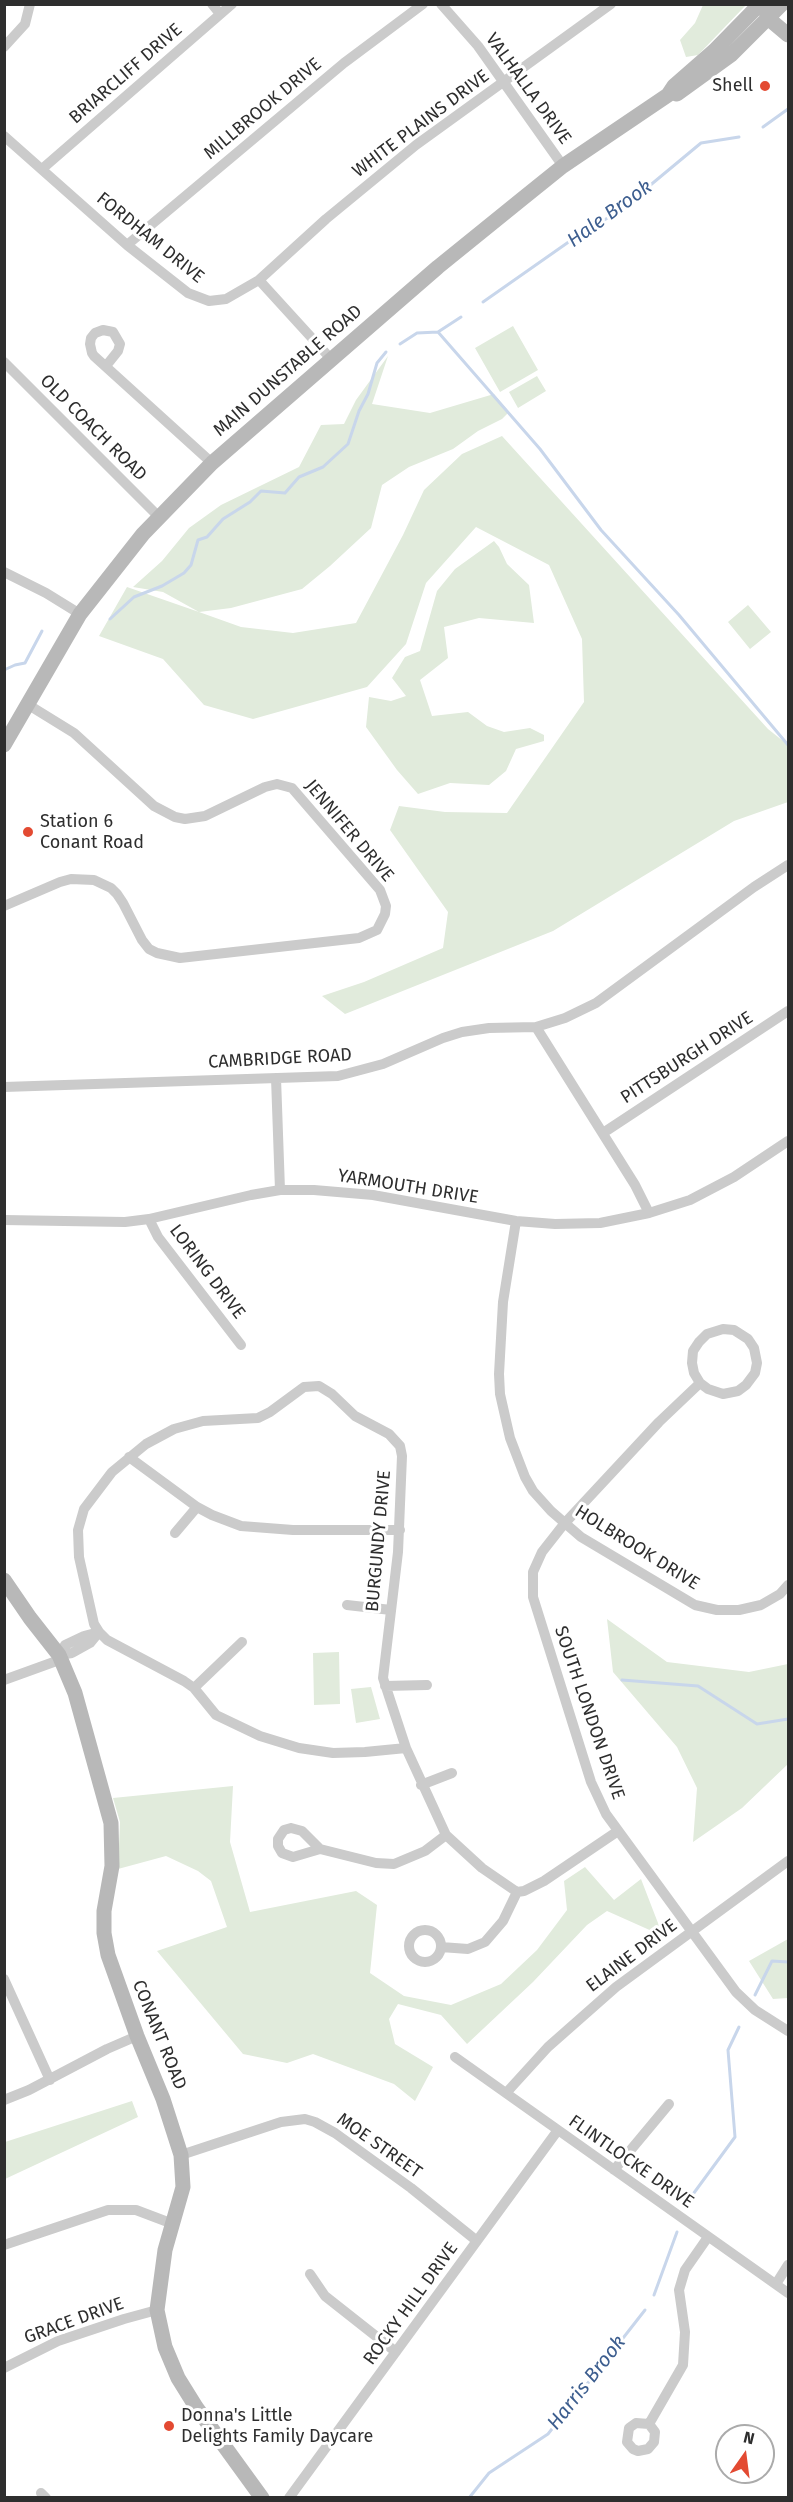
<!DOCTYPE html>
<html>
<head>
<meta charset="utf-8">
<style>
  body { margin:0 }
  #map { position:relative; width:793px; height:2502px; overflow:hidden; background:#fff; font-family:"Fira Sans",sans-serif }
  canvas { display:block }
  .frame { position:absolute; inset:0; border:6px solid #2e2e2e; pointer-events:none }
  .north { position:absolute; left:715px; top:2424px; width:60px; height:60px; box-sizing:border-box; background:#fff; border:2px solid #ababab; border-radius:50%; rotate:14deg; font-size:16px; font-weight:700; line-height:24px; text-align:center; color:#2e2e2e }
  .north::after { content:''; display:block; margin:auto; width:21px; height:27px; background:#e34a32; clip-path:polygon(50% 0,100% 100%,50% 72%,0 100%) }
</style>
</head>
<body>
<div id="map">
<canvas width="793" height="2502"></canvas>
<div class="frame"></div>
<div class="north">N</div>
</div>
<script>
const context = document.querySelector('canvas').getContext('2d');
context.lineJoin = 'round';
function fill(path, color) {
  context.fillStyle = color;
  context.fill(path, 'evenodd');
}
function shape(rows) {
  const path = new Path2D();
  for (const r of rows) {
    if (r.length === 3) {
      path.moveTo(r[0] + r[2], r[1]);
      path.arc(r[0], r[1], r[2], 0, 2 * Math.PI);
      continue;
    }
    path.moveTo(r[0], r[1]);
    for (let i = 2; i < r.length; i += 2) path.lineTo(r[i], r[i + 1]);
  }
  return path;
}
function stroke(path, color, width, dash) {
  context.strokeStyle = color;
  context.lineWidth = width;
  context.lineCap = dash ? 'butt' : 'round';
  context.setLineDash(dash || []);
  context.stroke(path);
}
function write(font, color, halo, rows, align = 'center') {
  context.font = font + ' "Fira Sans",sans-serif';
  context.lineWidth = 6;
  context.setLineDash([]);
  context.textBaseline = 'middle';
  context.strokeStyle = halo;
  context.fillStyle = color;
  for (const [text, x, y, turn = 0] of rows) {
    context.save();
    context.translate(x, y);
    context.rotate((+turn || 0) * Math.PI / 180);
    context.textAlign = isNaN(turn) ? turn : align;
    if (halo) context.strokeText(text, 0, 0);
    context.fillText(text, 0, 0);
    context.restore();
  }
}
fill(shape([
  [703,5,746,5,698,55,686,57,680,40,695,23],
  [513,326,538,370,500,392,475,348],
  [388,356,372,404,430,413,494,394,509,412,502,419,478,431,453,449,409,467,382,485,371,528,330,566,302,589,231,608,199,612,241,627,293,633,356,623,403,535,424,490,462,454,502,436,768,729,788,745,788,802,734,821,553,931,345,1014,322,996,364,982,443,948,448,912,390,830,399,806,445,812,507,813,584,702,582,639,549,565,476,527,426,583,406,644,367,687,253,719,204,705,163,659,99,636,127,587,199,612,163,592,133,587,162,561,189,528,221,505,299,467,321,425,344,424,356,400],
  [537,376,546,391,518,408,509,392],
  [494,541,499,547,507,564,529,585,534,623,479,618,444,627,448,658,420,680,432,716,468,712,487,726,504,732,530,728,544,735,544,741,516,749,506,771,489,785,450,783,418,794,397,770,366,727,369,697,391,701,406,696,392,678,405,657,420,651,437,591,455,569],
  [748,605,771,632,750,649,728,622],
  [607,1619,667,1662,749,1672,788,1664,788,1764,742,1808,693,1842,697,1788,677,1747,613,1672],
  [339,1652,340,1704,314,1705,313,1653],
  [371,1687,380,1719,356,1723,351,1689],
  [233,1786,230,1842,250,1912,356,1891,377,1905,370,1973,404,1996,451,2005,501,1984,537,1950,567,1910,564,1881,585,1867,614,1900,641,1879,663,1936,607,1911,587,1925,533,1982,467,2044,441,2015,398,2004,389,2019,395,2044,433,2067,415,2101,394,2084,313,2054,287,2063,243,2054,157,1951,227,1927,211,1881,198,1871,166,1856,118,1869,120,1822,113,1798],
  [788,1939,788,1998,773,1999,749,1961],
  [132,2101,138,2117,5,2179,5,2142]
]), '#e1ebdc');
stroke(shape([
  [763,127,788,109],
  [483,302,580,234,618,212,701,143,739,137],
  [438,332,540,449,601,530,679,615,788,745],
  [400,344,417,333,438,332,461,317],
  [110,619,134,597,162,586,184,573,191,565,198,540,207,537,223,519,250,502,261,491,285,493,299,477,323,467,348,444,359,411,368,394,377,363,386,352],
  [4,670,15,665,25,663,42,631],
  [622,1680,698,1686,757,1724,788,1719],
  [755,1995,772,1961,788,1962],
  [688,2201,735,2137,728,2050,739,2027],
  [654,2295,677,2232],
  [469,2498,489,2473,548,2434,645,2310]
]), '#c8d6eb', 3);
stroke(shape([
  [212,4,220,14],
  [441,4,478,46,563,166],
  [4,47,25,24,30,4],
  [4,136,127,245,188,293,209,301,226,299,259,280,331,359],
  [42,169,232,4],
  [127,245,344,63,423,4],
  [259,280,326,219,416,145,611,4],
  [4,362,159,517],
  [106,366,118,351,120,344,113,332,103,330,95,333,91,338,90,344,92,353,94,356,212,463],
  [4,572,46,593,80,614],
  [4,906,60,882,71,879,94,880,111,888,117,894,123,903,142,940,149,949,157,953,180,958,359,938,377,930,385,914,386,906,380,890,292,788,277,784,265,787,205,816,185,819,175,817,154,806,74,733,27,704],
  [536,1027,635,1185,649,1213],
  [276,1078,280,1190],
  [4,1087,338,1076,383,1064,443,1038,462,1032,489,1028,536,1027,565,1018,596,1003,754,887,788,865],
  [603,1133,788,1011],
  [149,1219,158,1237,241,1345],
  [4,1220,125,1222,149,1219,251,1195,280,1190,314,1190,373,1195,516,1221,555,1224,600,1223,649,1213,690,1200,734,1177,788,1141],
  [516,1221,503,1302,499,1374,500,1394,510,1438,525,1477,533,1491,551,1511,581,1537,695,1605,717,1610,739,1610,761,1605,780,1594,788,1585],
  [700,1383,708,1389,723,1394,738,1391,746,1385,755,1373,757,1363,754,1348,748,1339,734,1330,723,1329,707,1334,699,1342,693,1351,692,1363,694,1373,700,1383,659,1422,564,1524,542,1552,533,1572,533,1597,591,1782,606,1814,736,1992,755,2010,788,2031],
  [129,1457,197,1507,212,1515,241,1526,293,1530,400,1530],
  [175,1533,197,1507],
  [347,1605,391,1610],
  [59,1655,65,1645,84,1636,99,1632],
  [59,1655,72,1653,90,1643,99,1632],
  [4,1680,62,1659],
  [385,1686,427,1685],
  [194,1688,242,1642],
  [406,1748,365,1752,333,1753,299,1748,260,1736,216,1715,194,1688,184,1681,107,1640,99,1632,94,1624,79,1557,78,1530,84,1509,112,1472,146,1444,174,1429,203,1421,258,1418,270,1412,304,1387,319,1386,332,1394,355,1416,389,1434,400,1446,402,1456,398,1552,383,1678,406,1748,446,1835,482,1868,517,1892,524,1891,544,1881,618,1831],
  [421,1785,452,1773],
  [291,1828,302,1831,320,1849,293,1857,282,1853,278,1846,278,1839,284,1830,291,1828],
  [320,1849,376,1863,394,1864,425,1851,446,1835],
  [425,1946,16],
  [441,1947,468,1949,485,1942,503,1921,517,1892],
  [4,1979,50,2080],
  [455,2057,788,2293],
  [507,2092,548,2047,616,1987,788,1861],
  [4,2100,29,2090,107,2049,137,2036],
  [181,2155,281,2122,305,2119,315,2122,335,2133,411,2188,477,2241],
  [614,2170,669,2104],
  [4,2245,108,2210,136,2210,173,2224],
  [310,2274,325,2296,396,2352],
  [776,2284,788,2265],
  [4,2368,58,2341,124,2319,157,2310],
  [649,2424,655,2432,654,2442,648,2449,638,2451,633,2449,627,2442,629,2428,636,2423,649,2424,683,2365,685,2332,679,2290,685,2270,708,2237],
  [41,2493,46,2498],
  [289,2498,558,2130]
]), '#cbcbcb', 10);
stroke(shape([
  [765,10,769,19,788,35],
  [677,94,731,55,782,4],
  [4,745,80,614,143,534,212,463,438,267,522,199,563,166,668,95,674,86,714,51,760,4],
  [4,1580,30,1618,59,1655,75,1693,111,1823,112,1866,104,1911,104,1933,108,1955,137,2036,163,2099,181,2155,183,2187,165,2250,157,2310,165,2347,178,2378,196,2407,262,2498]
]), '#b8b8b8', 15);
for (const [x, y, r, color] of [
  [765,86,6,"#e34a32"],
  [28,832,6,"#e34a32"],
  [169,2426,6,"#e34a32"]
]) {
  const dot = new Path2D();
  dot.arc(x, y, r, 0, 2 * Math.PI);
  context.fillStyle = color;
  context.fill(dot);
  stroke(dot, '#fff', 2);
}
write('18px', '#2e2e2e', '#fff', [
  ["BRIARCLIFF DRIVE",126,74,-41],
  ["VALHALLA DRIVE",528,89,54],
  ["MILLBROOK DRIVE",263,109,-40],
  ["WHITE PLAINS DRIVE",421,124,-37],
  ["FORDHAM DRIVE",150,238,39],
  ["MAIN DUNSTABLE ROAD",288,371,-41],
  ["OLD COACH ROAD",93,428,45],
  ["JENNIFER DRIVE",349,831,50],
  ["PITTSBURGH DRIVE",687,1058,-33],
  ["CAMBRIDGE ROAD",280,1059,-3],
  ["YARMOUTH DRIVE",408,1187,9],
  ["LORING DRIVE",207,1272,53],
  ["BURGUNDY DRIVE",379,1541,-85],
  ["HOLBROOK DRIVE",637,1548,32],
  ["SOUTH LONDON DRIVE",589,1713,71],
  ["ELAINE DRIVE",632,1956,-37],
  ["CONANT ROAD",159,2035,68],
  ["MOE STREET",379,2146,35],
  ["FLINTLOCKE DRIVE",631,2162,35],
  ["ROCKY HILL DRIVE",411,2304,-54],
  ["GRACE DRIVE",74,2321,-20]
]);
write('18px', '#2e2e2e', '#fff', [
  ["Shell",753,86,"right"],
  ["Station 6",40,822],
  ["Conant Road",40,843],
  ["Donna's Little",181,2416],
  ["Delights Family Daycare",181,2437]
], 'left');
write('italic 20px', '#3d5e8f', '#fff', [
  ["Hale Brook",610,214,-36],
  ["Harris Brook",587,2383,-52]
]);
</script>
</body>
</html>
